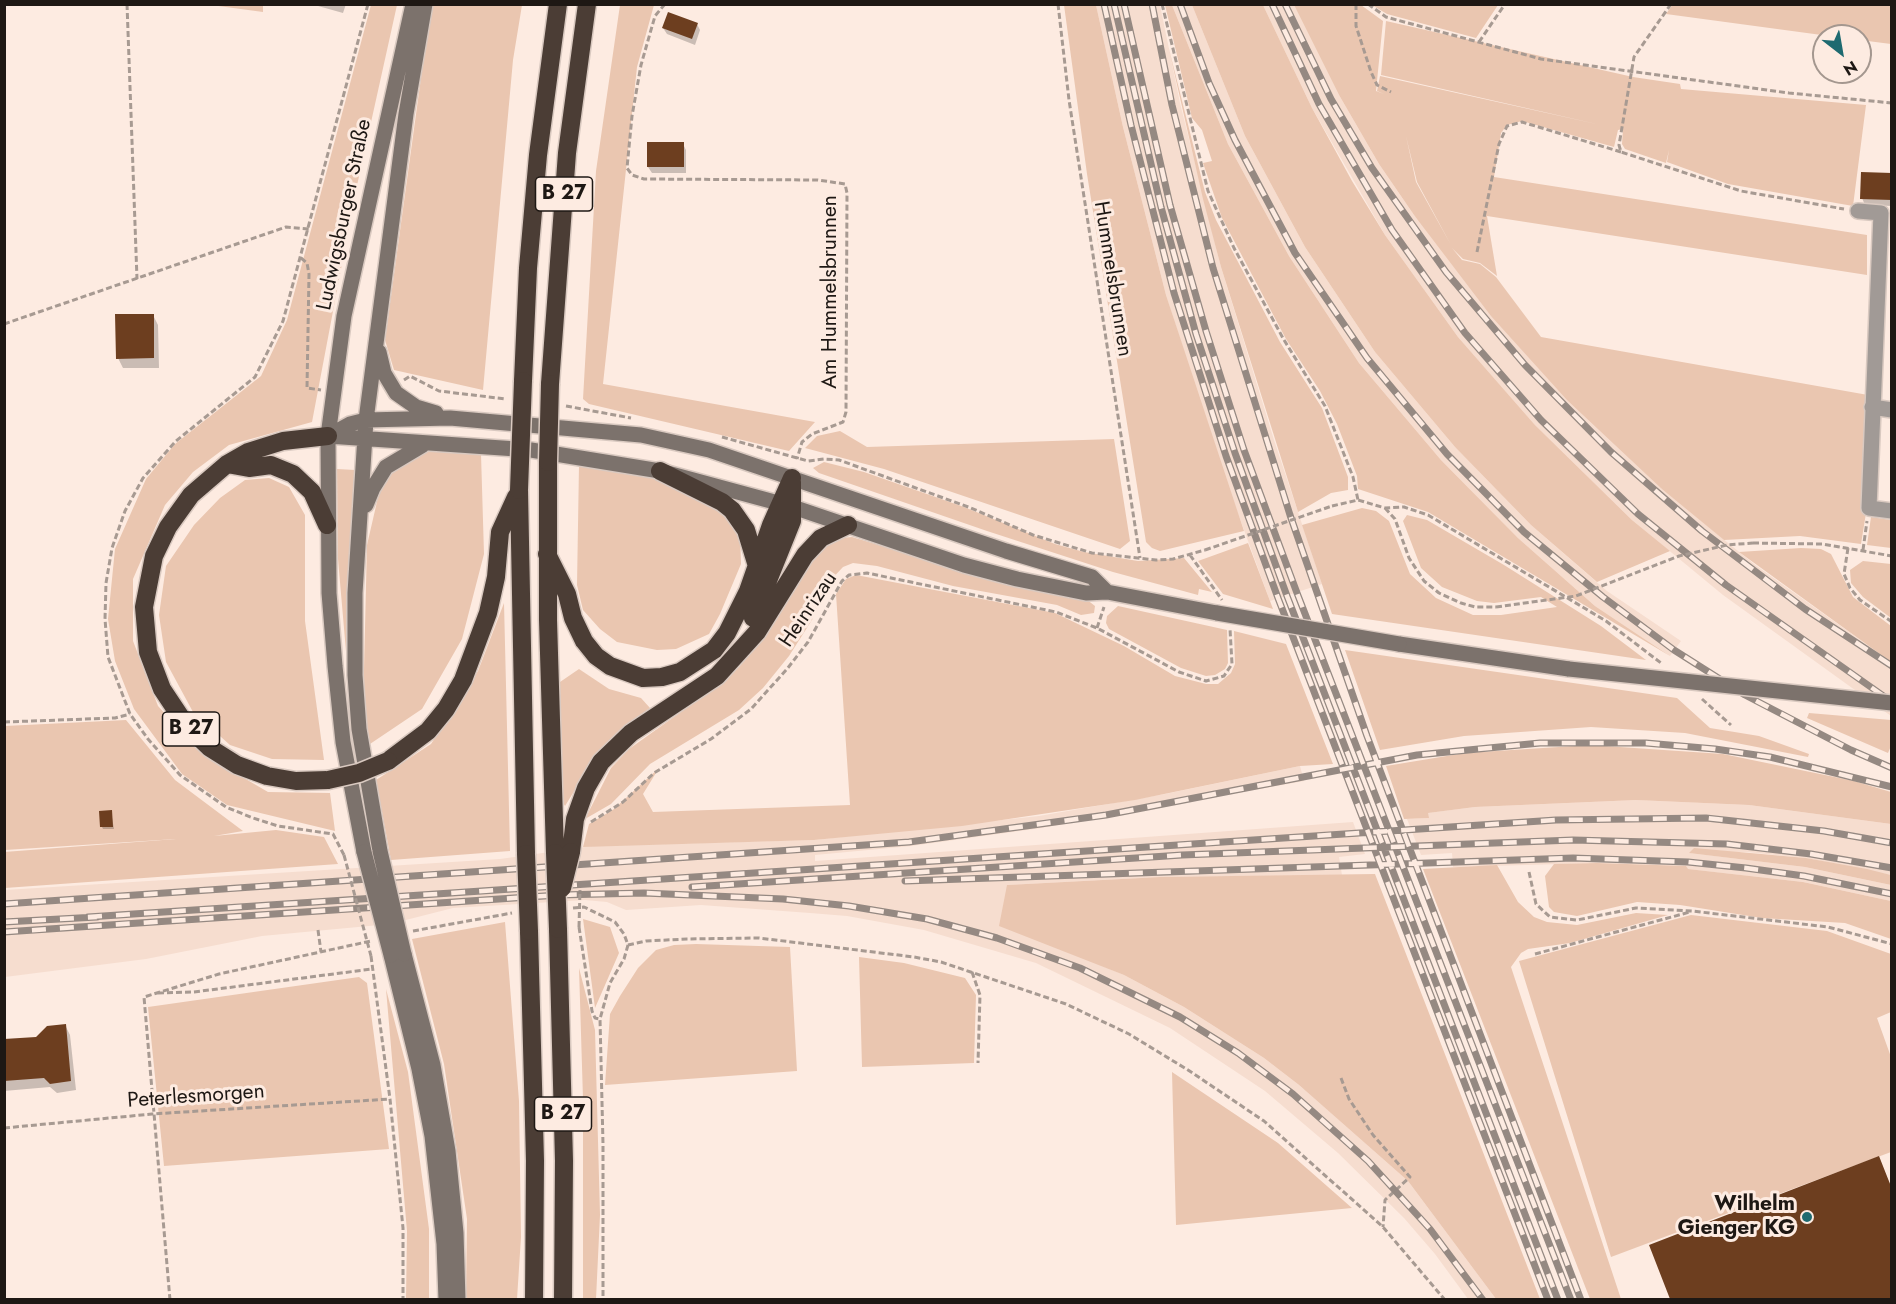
<!DOCTYPE html>
<html>
<head>
<meta charset="utf-8">
<style>
  body { margin:0 }
  #map { position:relative; width:1896px; height:1304px; overflow:hidden; background:#fdebe1; font-family:Jost,sans-serif }
  canvas { display:block }
  .frame { position:absolute; inset:0; border:6px solid #1e1814; pointer-events:none }
  .north { position:absolute; left:1812px; top:24px; width:60px; height:60px; box-sizing:border-box; background:#fdebe1; border:2px solid #a4978f; border-radius:50%; rotate:149deg; font-size:16px; font-weight:700; line-height:24px; text-align:center; color:#1e1814 }
  .north::after { content:''; display:block; margin:auto; width:21px; height:27px; background:#1e6a70; clip-path:polygon(50% 0,100% 100%,50% 72%,0 100%) }
</style>
</head>
<body>
<div id="map">
<canvas width="1896" height="1304"></canvas>
<div class="frame"></div>
<div class="north">N</div>
</div>
<script>
const context = document.querySelector('canvas').getContext('2d');
context.lineJoin = 'round';
function fill(path, color) {
  context.fillStyle = color;
  context.fill(path, 'evenodd');
}
function shape(rows) {
  const path = new Path2D();
  for (const r of rows) {
    path.moveTo(r[0], r[1]);
    for (let i = 2; i < r.length; i += 2) path.lineTo(r[i], r[i + 1]);
  }
  return path;
}
function stroke(path, color, width, dash) {
  context.strokeStyle = color;
  context.lineWidth = width;
  context.lineCap = dash ? 'butt' : 'round';
  context.setLineDash(dash || []);
  context.stroke(path);
}
function write(font, color, halo, rows, align = 'center') {
  context.font = font + ' Jost,sans-serif';
  context.lineWidth = 6;
  context.setLineDash([]);
  context.textBaseline = 'middle';
  context.strokeStyle = halo;
  context.fillStyle = color;
  for (const [text, x, y, turn = 0] of rows) {
    context.save();
    context.translate(x, y);
    context.rotate((+turn || 0) * Math.PI / 180);
    context.textAlign = isNaN(turn) ? turn : align;
    if (halo) context.strokeText(text, 0, 0);
    context.fillText(text, 0, 0);
    context.restore();
  }
}
fill(shape([
  [1096,5,1160,5,1180,103,1221,267,1274,440,1322,584,1270,601,1218,459,1166,295,1123,127],
  [1172,5,1192,5,1245,136,1305,247,1375,352,1455,447,1531,525,1607,591,1681,641,1670,656,1595,606,1518,538,1441,460,1359,363,1289,256,1228,144],
  [1263,5,1294,5,1339,95,1379,164,1414,215,1663,490,1754,564,1891,662,1891,716,1723,595,1632,520,1535,425,1458,337,1385,235,1312,108],
  [1300,766,1304,781,1041,828,911,846,815,855,815,861,1353,822,1365,854,1339,857,1342,875,1160,877,1007,885,1047,943,1124,975,1184,1007,1264,1058,1299,1085,1408,1181,1496,1299,1468,1299,1435,1254,1404,1218,1338,1153,1265,1091,1170,1028,1036,963,924,930,847,916,810,913,701,905,626,910,607,902,585,900,453,908,390,924,262,936,146,959,5,977,5,890,500,859,592,846,814,840,1039,816,1165,794],
  [1636,800,1749,805,1891,824,1891,875,1806,858,1747,852,1690,853,1805,867,1891,885,1891,901,1803,882,1687,869,1686,866,1597,863,1453,867,1452,853,1421,855,1407,819,1428,818,1427,813,1475,807]
]), '#f6ddcf');
fill(shape([
  [1673,4,1891,5,1891,44,1860,40,1860,36,1829,36,1666,14],
  [211,5,263,5,263,12],
  [371,5,397,5,356,190,312,422,229,445,193,472,165,505,133,579,133,641,158,706,201,753,268,792,330,793,335,831,227,805,182,774,134,709,115,661,108,619,115,549,146,479,175,444,261,376,287,320],
  [431,5,522,5,513,60,483,390,394,370,385,340],
  [620,5,654,5,637,67,603,384,815,422,789,451,589,404,583,399,596,171],
  [1064,5,1096,5,1123,127,1166,295,1244,531,1160,551,1152,548,1146,542,1087,174],
  [1165,5,1172,5,1228,144,1289,256,1359,363,1441,460,1518,538,1595,606,1670,656,1428,512,1358,489,1357,476,1337,424,1320,391,1286,339,1222,218,1203,163,1212,161,1202,130,1192,118],
  [1192,5,1263,5,1312,108,1352,181,1385,235,1458,337,1535,425,1632,520,1670,551,1597,582,1531,525,1455,447,1375,352,1305,247,1245,136],
  [1294,5,1361,5,1383,21,1376,91,1384,94,1377,91,1380,76,1601,125,1381,75,1386,21,1633,77,1680,84,1681,89,1866,105,1853,206,1728,184,1667,162,1669,150,1666,163,1625,149,1622,144,1623,129,1618,130,1614,147,1522,121,1507,125,1501,133,1494,177,1867,235,1867,275,1487,216,1497,276,1480,263,1463,259,1452,248,1462,260,1480,264,1496,277,1541,337,1868,395,1866,513,1861,544,1800,536,1724,540,1663,490,1567,400,1491,316,1414,215,1379,164,1339,95],
  [1406,136,1417,182,1451,245,1416,182],
  [1372,5,1498,5,1476,38,1387,14],
  [1168,45,1205,192,1216,220,1280,342,1322,408,1348,477,1348,490,1331,493,1298,512,1221,267,1203,199],
  [840,431,867,447,1114,439,1130,541,1120,549,884,469,805,448,817,436],
  [422,451,481,454,484,554,462,639,422,709,367,746,363,711,367,545,382,480,397,461],
  [824,462,864,472,964,507,1055,544,1084,552,1138,561,1184,558,1212,592,1199,589,1198,595,1113,572,987,531,819,473,813,468],
  [579,465,652,476,718,505,740,535,741,564,720,614,709,634,676,649,657,650,617,642,600,629,583,610,577,585],
  [337,469,355,470,349,686,338,559],
  [269,478,289,487,305,515,305,621,324,760,272,759,230,745,193,712,166,662,159,615,166,566,194,525,220,498,245,480],
  [1362,508,1376,511,1389,521,1410,574,1436,598,1473,615,1501,615,1557,607,1541,597,1494,603,1477,601,1442,587,1421,568,1403,521,1407,515,1427,520,1504,565,1601,626,1646,660,1332,614,1302,525],
  [1871,517,1891,520,1891,548,1867,545],
  [852,537,996,580,1086,599,1095,606,1094,613,1081,615,1057,605,953,586,877,566,853,563,843,567,828,583,812,620,789,656,763,688,739,710,650,764,611,804,585,819,611,768,629,749,723,682,740,666,821,547,841,538],
  [1248,543,1270,601,1273,609,1223,594,1198,561],
  [1801,548,1821,549,1831,554,1853,597,1891,626,1891,662,1739,552],
  [1863,561,1891,564,1891,618,1863,597,1851,583,1850,570],
  [856,575,1055,613,1124,646,1175,676,1206,684,1218,684,1231,673,1235,664,1234,631,1286,644,1333,764,1300,766,1135,800,962,826,814,840,583,847,589,824,614,809,659,768,643,794,653,812,850,805,836,594,846,579],
  [504,603,510,851,391,860,376,780,431,744,478,671],
  [1118,606,1227,630,1228,663,1225,669,1215,675,1206,676,1181,668,1109,629,1106,623,1107,616],
  [1345,650,1677,698,1710,728,1759,736,1809,754,1808,757,1685,733,1591,727,1464,736,1380,750],
  [579,669,609,689,641,698,650,708,629,723,597,754,565,806,562,801,560,682],
  [1809,713,1891,720,1891,746,1888,753,1807,718],
  [126,720,175,780,243,831,214,836,276,830,324,837,338,864,5,888,4,852,176,839,5,850,5,726],
  [1590,745,1723,754,1854,781,1891,792,1891,824,1749,805,1636,800,1475,807,1428,813,1429,818,1404,819,1386,766,1465,753],
  [1694,848,1806,858,1867,869,1891,875,1891,885,1805,867,1689,853],
  [1597,863,1686,866,1688,869,1803,882,1891,901,1891,939,1845,923,1762,918,1680,905,1637,902,1577,916,1554,912,1549,907,1545,876,1554,864],
  [1497,865,1518,902,1534,917,1547,922,1577,925,1636,913,1668,915,1570,943,1528,949,1521,953,1511,967,1621,1299,1590,1299,1423,869],
  [1375,874,1394,923,1540,1299,1496,1299,1408,1181,1299,1085,1264,1058,1184,1007,1124,975,999,926,1007,885,1160,877],
  [1691,915,1827,931,1891,954,1891,1012,1877,1018,1891,1057,1891,1152,1611,1257,1519,961],
  [583,919,610,927,619,953,595,1008],
  [505,922,519,1101,521,1237,517,1299,466,1299,467,1219,444,1064,412,939],
  [696,944,790,947,797,1071,605,1085,610,1014,620,996,638,968,656,950,674,945],
  [859,957,904,963,965,978,976,995,974,1063,862,1067],
  [579,968,595,1030,600,1215,596,1299,583,1299,583,1099],
  [359,977,367,983,389,1149,164,1166,148,1007],
  [386,989,408,1072,429,1229,429,1299,406,1299,407,1231],
  [1172,1072,1278,1143,1352,1208,1176,1225]
]), '#eac6b0');
fill(shape([
  [311,4,346,4,343,13],
  [697,24,700,30,695,45,667,34,663,28],
  [683,144,686,150,686,173,652,173,648,167],
  [1892,175,1892,206,1865,205,1862,198],
  [153,315,158,325,159,368,123,368,118,358],
  [1891,441,1892,442,1892,468,1890,465],
  [111,812,114,829,103,829,102,827],
  [65,1025,70,1035,76,1090,57,1093,50,1087,4,1091,4,1040,37,1038],
  [1878,1158,1892,1188,1892,1300,1672,1300,1651,1246]
]), '#0003');
fill(shape([
  [668,12,698,23,692,39,662,28],
  [647,142,684,142,684,167,647,167],
  [1861,172,1892,173,1892,200,1860,199],
  [115,314,154,314,154,358,116,359],
  [112,810,113,827,100,827,99,811],
  [66,1024,71,1081,50,1084,44,1078,4,1081,4,1039,36,1037,47,1026],
  [1879,1156,1892,1189,1892,1299,1670,1299,1649,1245]
]), '#6d3e1f');
const street = shape([
  [1858,211,1881,213,1869,508,1892,511],
  [1872,407,1892,410]
]);
const secondary = shape([
  [379,352,384,373,396,393,416,407,436,413],
  [328,436,531,450,660,471,793,507,964,565,1017,579,1086,593,1107,592,1217,613],
  [328,436,350,424,366,420,450,418,641,435,709,450,1006,551,1092,577,1107,592],
  [366,505,373,488,386,467,423,445],
  [1399,644,1569,669],
  [380,851,359,729,355,675,355,593,366,420,406,114,425,4],
  [364,852,343,742,335,666,329,593,328,436,344,316,413,4],
  [404,954,433,1065,448,1151,456,1233,458,1300],
  [391,955,419,1069,432,1136,444,1244,446,1300]
]);
const highway = shape([
  [523,381,528,268,538,155,558,4],
  [550,384,567,153,587,4],
  [548,462,548,620,555,853],
  [227,464,249,468,271,465,293,474,312,492,327,525],
  [660,471,722,502,732,510,746,530,757,566],
  [519,490,526,854],
  [547,554,567,594,573,618,584,641,596,656,610,666,643,678,662,677,680,672,714,650,727,633,748,591,771,525,792,478],
  [753,618,792,521,792,482],
  [388,761,428,731,446,709,463,680,488,613,496,577,500,532,516,497],
  [328,780,296,781,267,776,237,765,210,748,186,725,162,689,148,652,144,607,154,556,168,527,191,495,227,464,248,452,283,441,328,436],
  [571,852,575,819,586,788,601,762,631,733,717,676,757,632,805,555,821,538,848,525],
  [558,929,564,1161,563,1300],
  [529,931,535,1161,534,1300]
]);
stroke(street, '#d9c9c0', 18);
stroke(secondary, '#d9c9c0', 18);
stroke(highway, '#d9c9c0', 21);
stroke(shape([
  [127,4,137,279],
  [665,4,655,16,641,65,632,116,627,168,632,175,644,179,818,180,845,184,847,193,846,412,843,422,812,434,802,442,797,459],
  [1058,4,1069,100,1140,558],
  [1162,4,1208,191,1234,248,1284,340,1325,406,1353,477,1358,500],
  [1356,4,1356,26,1371,72,1377,85,1391,92],
  [1368,4,1386,17,1541,59,1789,93,1892,103],
  [1671,4,1634,57,1619,145,1621,152,1741,191,1844,209],
  [1479,42,1505,4],
  [1477,252,1499,144,1507,126,1522,122,1621,152],
  [301,258,307,263,309,274,307,388,321,390],
  [4,324,286,227,309,229],
  [404,380,410,376,439,391,506,399],
  [566,406,631,418],
  [722,437,808,461,824,459,839,460,971,508,1033,535,1092,553,1156,560,1173,559,1205,550],
  [1332,506,1358,500,1385,508,1404,507,1428,515,1606,621,1661,663],
  [1385,508,1395,519,1409,558,1424,581,1439,593,1461,603,1475,607,1496,607],
  [1753,543,1822,544,1892,556],
  [1848,548,1844,574,1850,588,1860,600,1892,622],
  [1863,550,1867,521],
  [1190,555,1222,600],
  [1097,628,1104,607],
  [1702,699,1731,725],
  [4,722,115,718,130,714],
  [591,822,623,802,654,773,711,739,751,709,787,669,808,642,842,581,849,575,867,573,1056,612,1097,628,1179,672,1206,681,1224,676,1232,664,1230,629],
  [344,855,333,834,278,826,253,818,226,807,180,775,148,739,130,714,108,657,105,619,106,583,112,548,125,511,143,478,176,441,255,377,283,321,368,4],
  [1529,872,1536,904,1550,917,1577,920,1636,908,1692,911,1828,927,1892,944],
  [573,908,584,907,615,922,624,934,628,945,624,959,610,983,600,1019,603,1144,603,1300],
  [579,927,592,1011,595,1018,600,1019],
  [318,930,321,952],
  [413,931,512,913],
  [628,945,646,941,687,939,759,938,914,957,941,962,1066,1004,1129,1034,1188,1070,1264,1121,1383,1227,1445,1300],
  [1535,954,1690,912],
  [371,956,390,1099,403,1228,403,1300],
  [972,972,980,995,978,1063],
  [158,993,194,992,372,969],
  [1341,1078,1349,1099,1373,1135,1410,1177,1385,1200,1383,1227],
  [4,1128,152,1114,390,1099],
  [170,1300,144,997,219,974,371,941]
]), '#a79a92', 3, [6, 3]);
stroke(street, '#a19a96', 15);
stroke(secondary, '#7c726c', 15);
stroke(highway, '#4b3d35', 18);
const rail = shape([
  [1104,4,1131,125,1174,293,1226,456,1278,598,1548,1300],
  [1114,4,1161,207,1196,334,1235,453,1287,596,1558,1300],
  [1124,4,1170,205,1206,331,1244,450,1297,593,1571,1300],
  [1152,4,1172,105,1213,268,1290,515,1367,736,1581,1300],
  [1180,4,1209,83,1235,140,1295,253,1367,358,1447,454,1524,532,1603,597,1674,650,1745,695,1851,750,1892,768],
  [1272,4,1319,104,1392,230,1465,333,1541,420,1638,514,1726,585,1892,702],
  [1285,4,1331,99,1372,168,1446,272,1525,365,1611,452,1702,531,1805,609,1892,666],
  [905,881,1573,858,1688,862,1746,868,1804,876,1892,894],
  [692,887,1182,855,1573,840,1727,844,1811,854,1892,868],
  [4,904,909,842,1106,815,1417,755,1540,743,1646,743,1715,749,1770,757,1892,787],
  [88,917,1556,820,1706,818,1824,831,1892,843],
  [4,922,97,917],
  [4,932,559,895,644,893,783,899,849,906,927,919,997,938,1080,968,1180,1017,1238,1053,1293,1094,1368,1161,1430,1229,1483,1300]
]);
stroke(rail, '#958982', 7);
stroke(rail, '#fdebe1', 4.5, [14]);
const secondaryBridge = shape([
  [1217,613,1399,644],
  [1569,669,1892,703],
  [380,851,404,954],
  [364,852,391,955]
]);
const highwayBridge = shape([
  [548,462,550,384],
  [519,490,523,381],
  [328,780,359,773,388,761],
  [555,853,558,929],
  [526,854,529,931],
  [562,888,571,852]
]);
stroke(secondaryBridge, '#d9c9c0', 18, []);
stroke(highwayBridge, '#d9c9c0', 21, []);
stroke(shape([
  [1205,550,1332,506],
  [1496,607,1576,596,1679,556,1727,545,1753,543],
  [344,855,371,956],
  [579,927,580,890]
]), '#a79a92', 3, [6, 3]);
stroke(secondaryBridge, '#7c726c', 15);
stroke(highwayBridge, '#4b3d35', 18);
for (const [x, y, r, color] of [
  [1807,1217,6,"#1e6a70"]
]) {
  const dot = new Path2D();
  dot.arc(x, y, r, 0, 2 * Math.PI);
  context.fillStyle = color;
  context.fill(dot);
  stroke(dot, '#fdebe1', 2);
}
for (const [x, y, w] of [
  [564,194,57],
  [191,729,57],
  [563,1114,57]
]) {
  const box = new Path2D();
  box.roundRect(x - w / 2, y - 17, w, 34, 4.5);
  context.fillStyle = '#fdebe1';
  context.fill(box);
  stroke(box, '#1e1814', 1.5);
}
write('bold 20px', '#1e1814', null, [
  ["B 27",564,194],
  ["B 27",191,729],
  ["B 27",563,1114]
]);
write('21px', '#1e1814', '#fdebe1', [
  ["Ludwigsburger Straße",345,215,-78],
  ["Hummelsbrunnen",1112,279,81],
  ["Am Hummelsbrunnen",831,292,-90],
  ["Heinrizau",809,610,-56],
  ["Peterlesmorgen",196,1097,-4]
]);
write('bold 21px', '#1e1814', '#fdebe1', [
  ["Wilhelm",1795,1205],
  ["Gienger KG",1795,1229]
], 'right');
</script>
</body>
</html>
